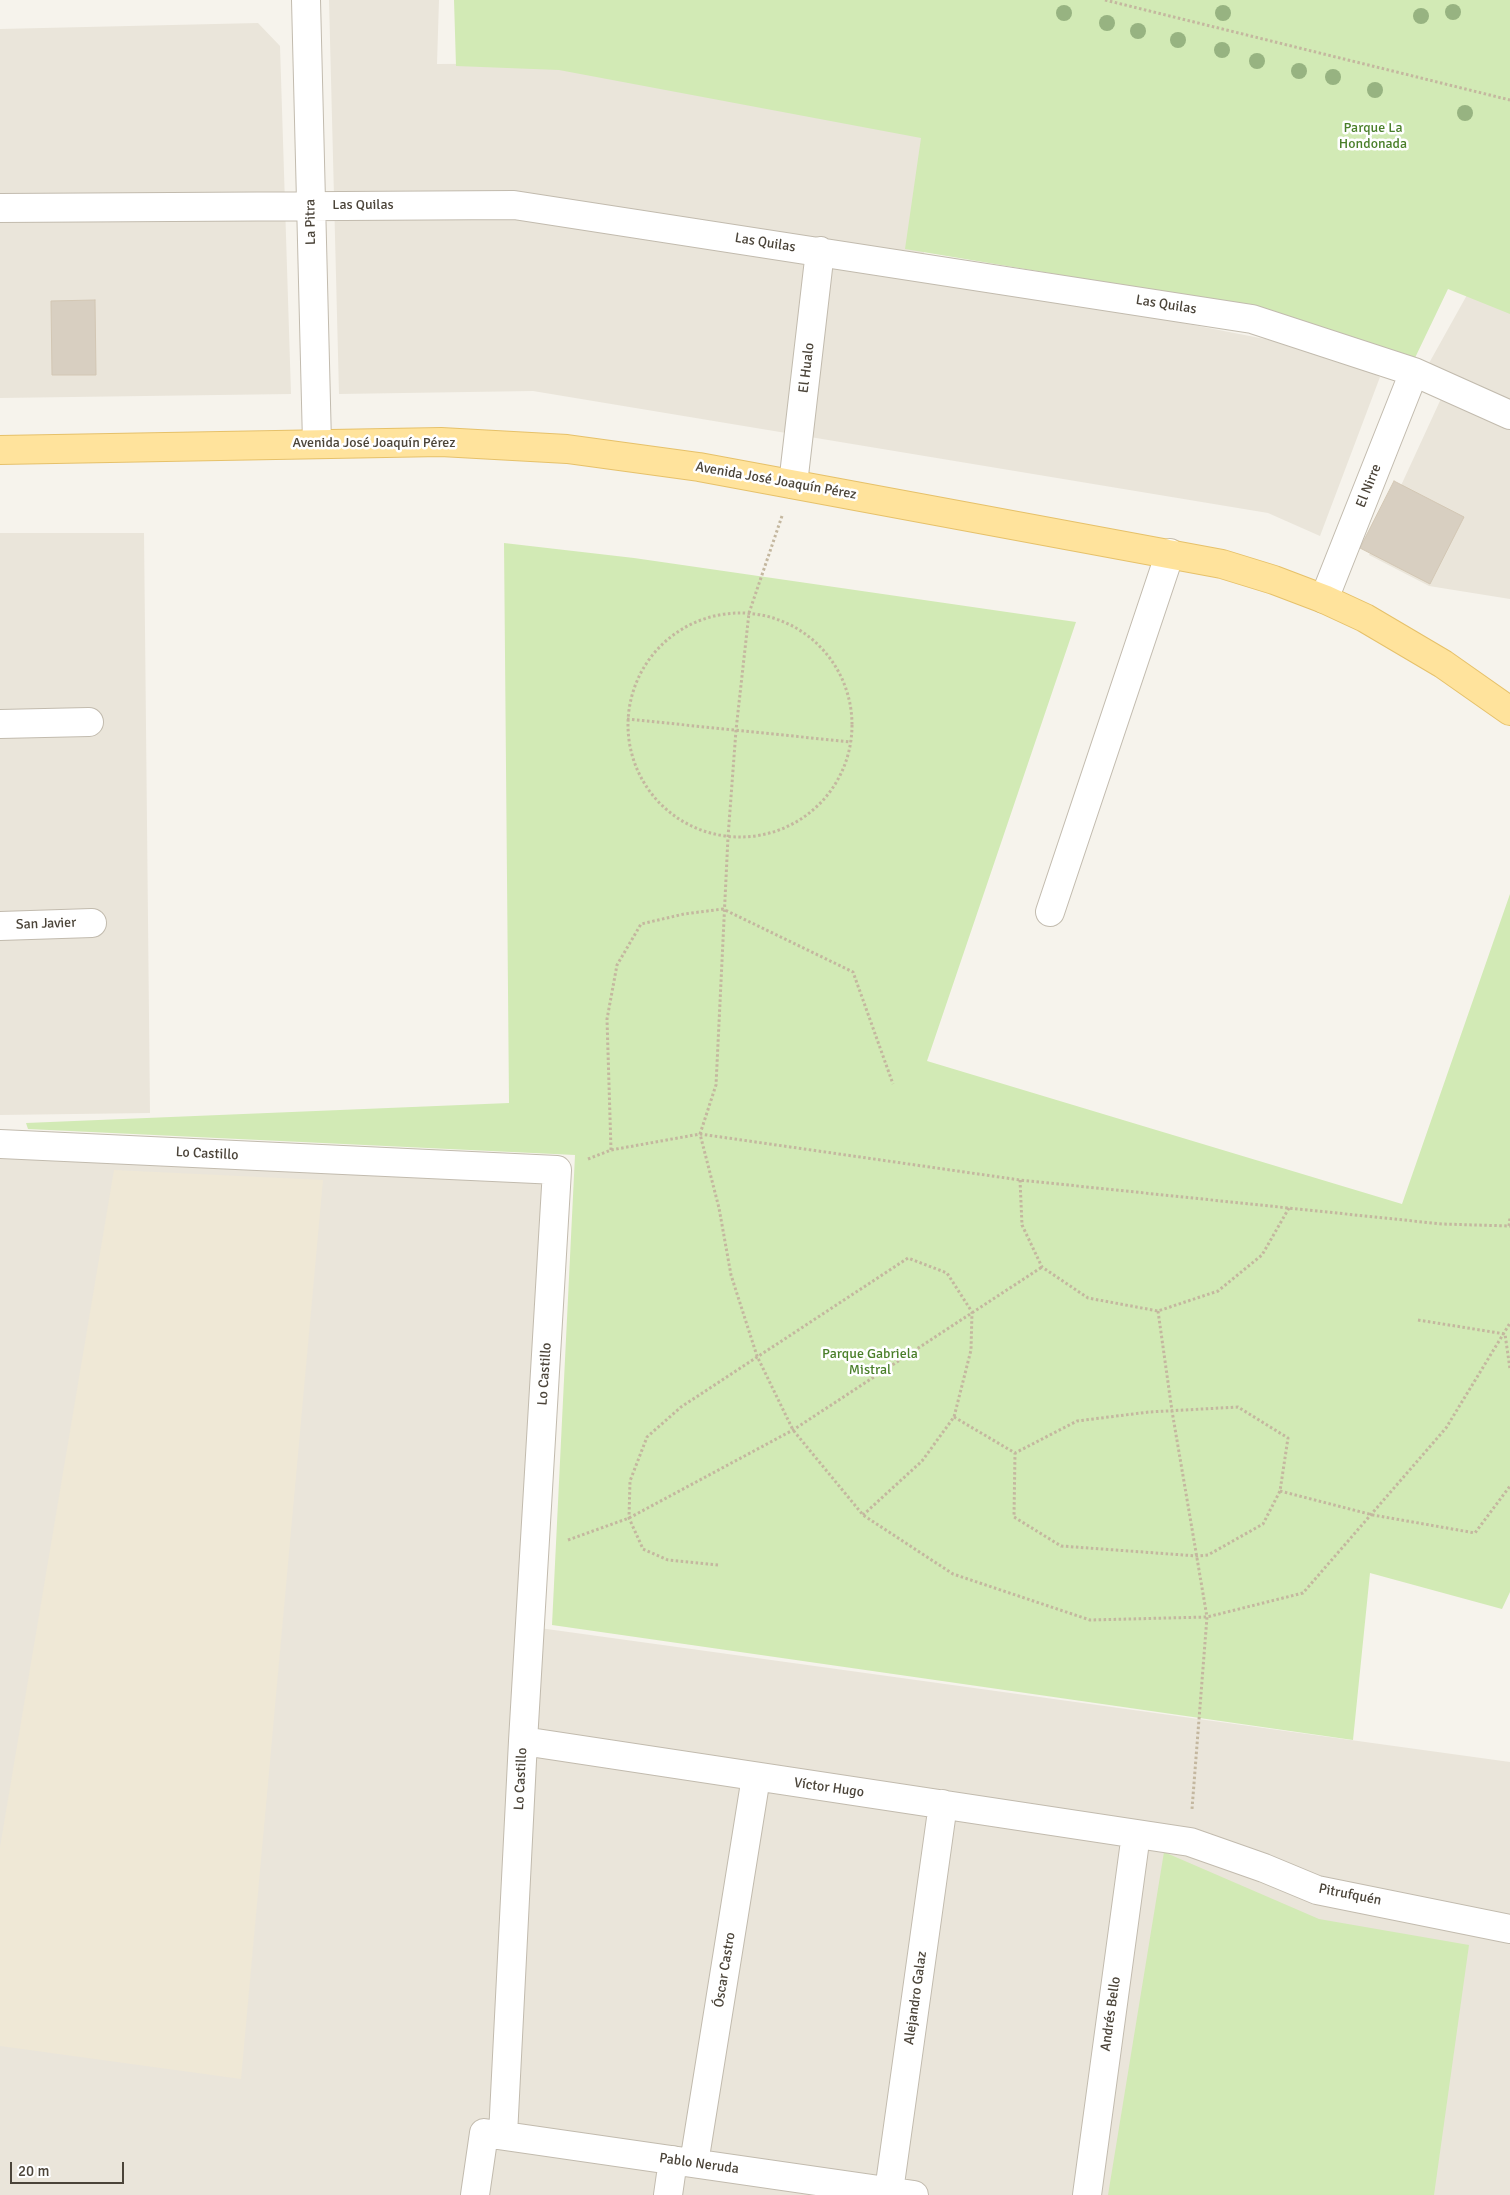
<!DOCTYPE html>
<html>
<head>
<meta charset="utf-8">
<style>
  body { margin:0 }
  #map { position:relative; width:1510px; height:2195px; overflow:hidden; background:#f6f3ec; font-family:Signika,sans-serif }
  canvas { display:block }
  .scale { position:absolute; left:10px; top:2162px; width:114px; height:22px; box-sizing:border-box; border:2px solid #4b4439; border-top:0; padding-left:6px; font-size:15px; line-height:18px; white-space:nowrap; color:#4b4439; -webkit-text-stroke:4px #fff; paint-order:stroke }
</style>
</head>
<body>
<div id="map">
<canvas width="1510" height="2195"></canvas>
<div class="scale">20 m</div>
</div>
<script>
const context = document.querySelector('canvas').getContext('2d');
context.lineJoin = 'round';
function fill(path, color) {
  context.fillStyle = color;
  context.fill(path, 'evenodd');
}
function shape(rows) {
  const path = new Path2D();
  for (const r of rows) {
    if (r.length === 3) {
      path.moveTo(r[0] + r[2], r[1]);
      path.arc(r[0], r[1], r[2], 0, 2 * Math.PI);
      continue;
    }
    path.moveTo(r[0], r[1]);
    for (let i = 2; i < r.length; i += 2) path.lineTo(r[i], r[i + 1]);
  }
  return path;
}
function stroke(path, color, width, dash) {
  context.strokeStyle = color;
  context.lineWidth = width;
  context.lineCap = dash ? 'butt' : 'round';
  context.setLineDash(dash || []);
  context.stroke(path);
}
function write(font, color, halo, rows, align = 'center') {
  context.font = font + ' Signika,sans-serif';
  context.lineWidth = 5;
  context.setLineDash([]);
  context.textBaseline = 'middle';
  context.strokeStyle = halo;
  context.fillStyle = color;
  for (const [text, x, y, turn = 0] of rows) {
    context.save();
    context.translate(x, y);
    context.rotate((+turn || 0) * Math.PI / 180);
    context.textAlign = isNaN(turn) ? turn : align;
    if (halo) context.strokeText(text, 0, 0);
    context.fillText(text, 0, 0);
    context.restore();
  }
}
fill(shape([
  [329,0,439,0,437,64,586,63,942,135,921,272,1337,353,1380,377,1320,536,1268,513,533,391,339,394],
  [258,23,280,46,291,394,0,398,0,29],
  [1472,286,1510,303,1510,599,1429,586,1369,555,1451,377,1428,365],
  [0,533,144,533,150,1113,0,1115],
  [0,1153,547,1182,525,1626,1510,1762,1510,2195,0,2195]
]), '#eae5da');
fill(shape([
  [114,1170,323,1180,241,2079,0,2046,0,1847]
]), '#efe8d6');
fill(shape([
  [454,0,1510,0,1510,314,1448,289,1413,362,1253,307,905,249,921,138,559,70,456,66],
  [504,543,634,558,1076,622,927,1061,1402,1204,1510,894,1510,1592,1502,1609,1370,1573,1353,1740,552,1625,575,1155,28,1129,26,1123,509,1103],
  [1164,1852,1319,1919,1469,1945,1434,2195,1108,2195]
]), '#d2eab5');
const building = shape([
  [95,300,96,375,52,375,51,301,95,300],
  [1394,481,1464,517,1430,584,1360,548,1394,481]
]);
fill(building, '#d8cfc1');
stroke(building, '#d3c7b4', 1);
const minor = shape([
  [306,0,317,443],
  [0,208,514,205,1252,319,1414,372,1510,415],
  [793,484,820,251],
  [1324,599,1414,372],
  [0,724,89,722],
  [1050,912,1170,553],
  [0,926,92,923],
  [0,1144,557,1170,523,1741,503,2135],
  [523,1741,1190,1842,1264,1868,1317,1890,1510,1929],
  [694,2163,756,1777],
  [889,2191,943,1804],
  [475,2195,484,2133,914,2195],
  [668,2195,673,2160],
  [1087,2195,1136,1834]
]);
const primary = shape([
  [0,450,441,442,567,449,699,467,1222,564,1274,580,1324,599,1365,618,1443,664,1510,711]
]);
stroke(minor, '#c2bbae', 30);
stroke(primary, '#e6c16a', 30);
stroke(shape([
  [1105,0,1510,100],
  [782,516,749,613,736,730,728,837,716,1085,700,1134,719,1208,731,1275,757,1356,793,1430,863,1515,953,1574,1090,1620,1207,1617,1303,1593,1446,1428,1510,1323],
  [740,725,112],
  [627,719,851,742],
  [611,1150,607,1019,617,965,641,924,684,914,723,909,853,972,893,1084],
  [588,1159,611,1150,700,1134,1020,1180,1442,1224,1510,1226],
  [1020,1180,1022,1225,1042,1267,1088,1298,1158,1311,1218,1291,1262,1255,1289,1208],
  [1509,1226,1510,1217],
  [1158,1311,1172,1411,1207,1617,1192,1809],
  [1418,1320,1505,1334,1510,1369],
  [954,1417,1015,1453,1077,1421,1149,1412,1238,1407,1288,1438,1280,1491,1263,1524,1208,1555,1197,1556,1061,1546,1014,1517,1015,1453],
  [1280,1491,1373,1515,1475,1533,1510,1486],
  [568,1540,629,1518,793,1430,1042,1267],
  [718,1565,668,1560,643,1549,629,1518,630,1481,647,1437,681,1407,908,1258,947,1273,972,1312,971,1350,954,1417,922,1461,863,1515]
]), '#c4b79f', 3, [2.5, 2.5]);
stroke(minor, '#fff', 28);
stroke(primary, '#ffe39c', 28);
context.fillStyle = '#97b381';
for (const [x, y] of [
  [1453,12],
  [1064,13],
  [1223,13],
  [1421,16],
  [1107,23],
  [1138,31],
  [1178,40],
  [1222,50],
  [1257,61],
  [1299,71],
  [1333,77],
  [1375,90],
  [1465,113]
]) {
  context.beginPath();
  context.arc(x, y, 8, 0, 2 * Math.PI);
  context.fill();
}
write('14px', '#4a7f2a', '#fff', [
  ["Parque La",1373,128],
  ["Hondonada",1373,144],
  ["Parque Gabriela",870,1354],
  ["Mistral",870,1370]
]);
write('14px', '#4b4439', '#fff', [
  ["Las Quilas",363,205],
  ["La Pitra",311,222,-91],
  ["Las Quilas",765,243,9],
  ["Las Quilas",1166,305,9],
  ["El Hualo",807,368,-83],
  ["Avenida José Joaquín Pérez",374,443],
  ["Avenida José Joaquín Pérez",776,481,10],
  ["El Nirre",1369,486,-68],
  ["San Javier",46,924,-2],
  ["Lo Castillo",207,1154,3],
  ["Lo Castillo",545,1374,-86],
  ["Lo Castillo",521,1779,-87],
  ["Víctor Hugo",829,1788,8],
  ["Pitrufquén",1350,1895,11],
  ["Óscar Castro",725,1970,-81],
  ["Alejandro Galaz",916,1998,-82],
  ["Andrés Bello",1111,2014,-82],
  ["Pablo Neruda",699,2164,8]
]);
</script>
</body>
</html>
